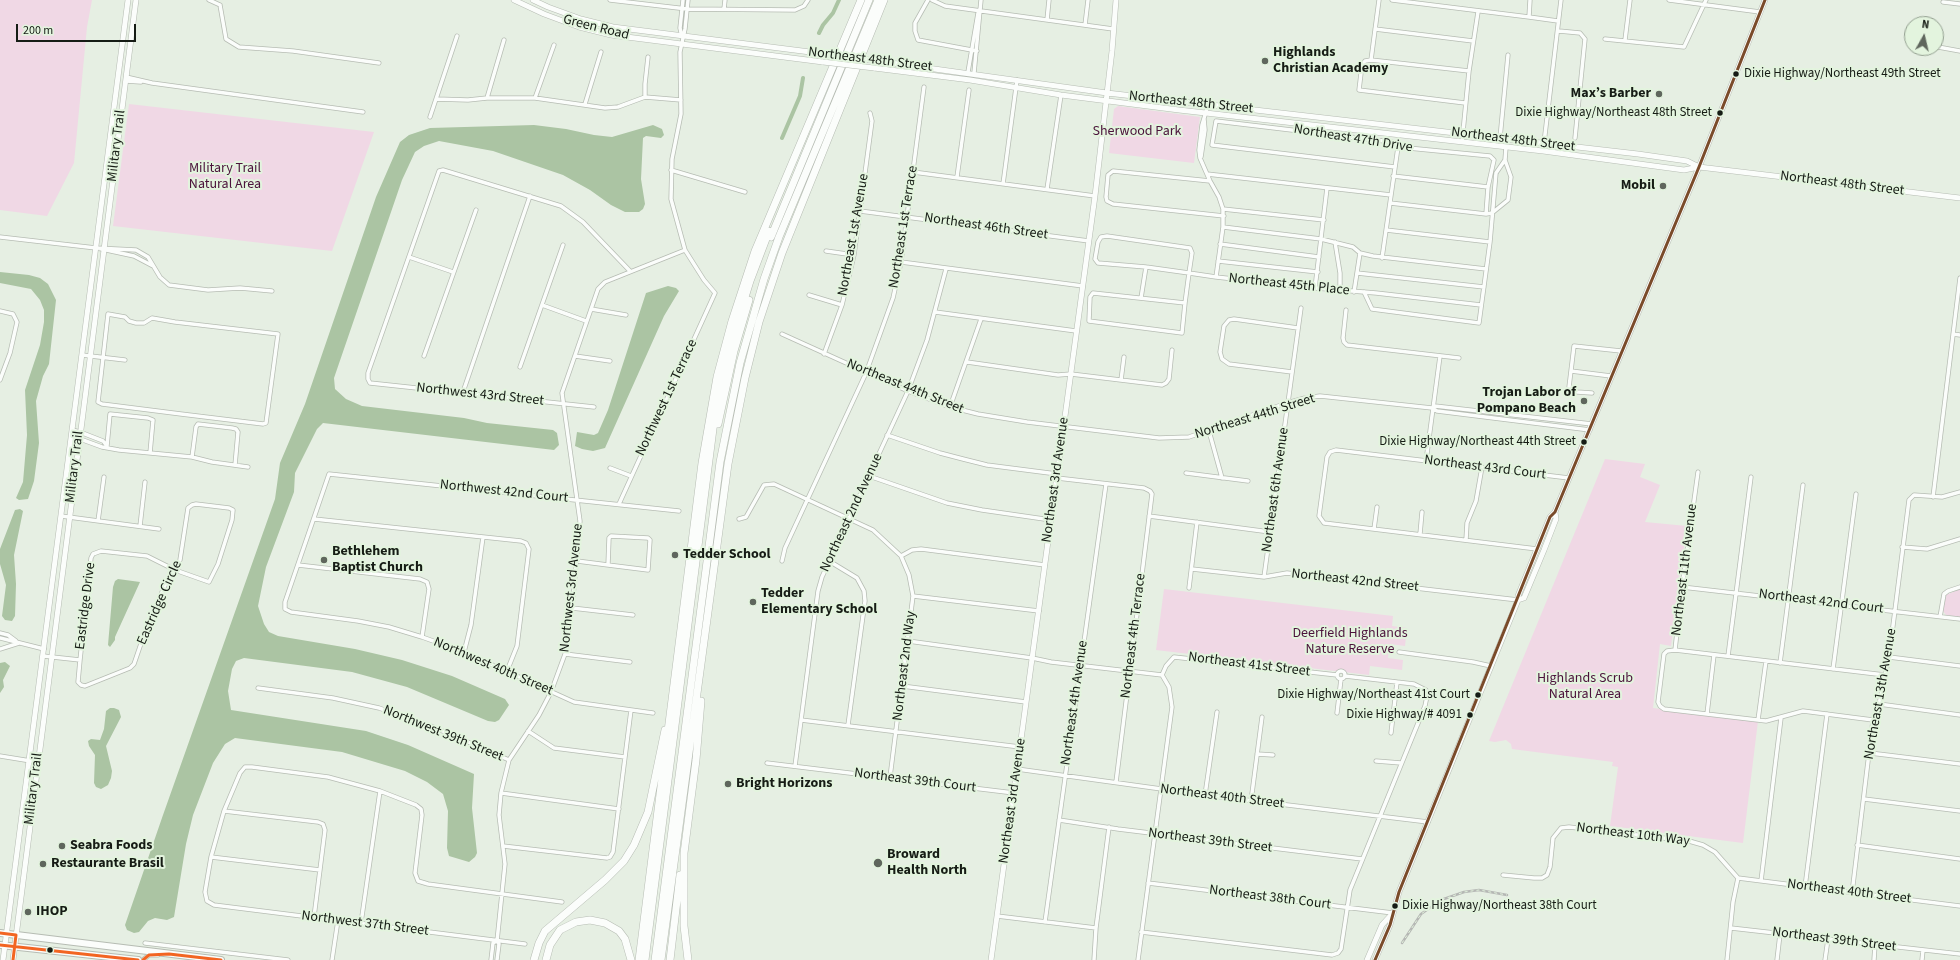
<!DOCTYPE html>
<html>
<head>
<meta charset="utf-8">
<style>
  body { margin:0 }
  #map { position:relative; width:1960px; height:960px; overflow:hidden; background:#e6efe3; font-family:"Source Sans 3",sans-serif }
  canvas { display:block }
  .north { position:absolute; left:1904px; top:16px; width:40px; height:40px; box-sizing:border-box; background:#e3f4de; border:1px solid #919e8e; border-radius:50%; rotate:8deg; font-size:11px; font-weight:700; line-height:16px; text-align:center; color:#161c15 }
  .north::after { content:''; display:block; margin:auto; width:14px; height:18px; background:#5f665d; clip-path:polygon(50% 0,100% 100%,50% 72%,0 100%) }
  .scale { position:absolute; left:16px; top:24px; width:120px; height:18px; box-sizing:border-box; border:2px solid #161c15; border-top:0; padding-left:5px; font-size:12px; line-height:14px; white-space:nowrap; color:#161c15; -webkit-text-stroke:3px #e3f4de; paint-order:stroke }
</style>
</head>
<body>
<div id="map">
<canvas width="1960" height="960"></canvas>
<div class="north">N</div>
<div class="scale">200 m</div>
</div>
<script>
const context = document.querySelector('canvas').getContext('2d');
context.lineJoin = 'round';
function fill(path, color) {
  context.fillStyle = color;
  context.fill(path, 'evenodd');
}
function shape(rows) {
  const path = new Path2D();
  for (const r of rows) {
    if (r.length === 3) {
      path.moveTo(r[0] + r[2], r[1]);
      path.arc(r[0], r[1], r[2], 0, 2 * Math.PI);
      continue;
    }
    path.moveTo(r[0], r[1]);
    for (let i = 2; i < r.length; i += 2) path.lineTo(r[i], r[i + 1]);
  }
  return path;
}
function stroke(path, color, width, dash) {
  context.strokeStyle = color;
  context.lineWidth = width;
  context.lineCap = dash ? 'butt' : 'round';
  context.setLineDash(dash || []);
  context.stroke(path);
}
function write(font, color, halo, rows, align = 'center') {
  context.font = font + ' "Source Sans 3",sans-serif';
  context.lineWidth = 4;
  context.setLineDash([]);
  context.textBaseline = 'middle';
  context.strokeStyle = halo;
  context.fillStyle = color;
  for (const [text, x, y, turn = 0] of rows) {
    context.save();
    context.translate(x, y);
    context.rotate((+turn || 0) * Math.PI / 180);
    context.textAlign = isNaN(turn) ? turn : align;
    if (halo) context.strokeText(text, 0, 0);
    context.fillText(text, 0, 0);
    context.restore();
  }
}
fill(shape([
  [0,0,92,0,87,27,74,163,47,216,0,210],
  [129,104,374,132,332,251,113,226],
  [1118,106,1200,117,1194,163,1109,153,1114,109],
  [1605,459,1645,464,1640,477,1660,485,1645,522,1687,526,1671,646,1660,644,1653,708,1758,721,1743,843,1610,826,1618,767,1612,766,1613,762,1512,749,1511,744,1506,740,1495,742,1489,741],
  [1164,589,1393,616,1392,626,1407,628,1405,646,1390,644,1388,658,1403,660,1402,670,1370,666,1369,675,1156,650],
  [1960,589,1960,617,1946,615,1943,611,1946,595]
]), '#f0d8e5');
fill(shape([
  [534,125,566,129,594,135,612,137,653,125,662,129,664,135,661,138,646,136,643,138,641,179,645,204,643,209,639,212,625,212,611,205,590,190,563,175,493,151,439,141,424,146,415,152,402,180,334,378,335,389,346,399,362,406,464,418,487,423,553,430,557,433,559,445,554,450,323,423,317,429,295,473,294,492,266,567,258,606,264,624,269,632,278,636,355,649,402,660,452,676,505,699,509,705,499,720,495,722,488,721,407,687,352,672,244,658,236,661,232,669,228,691,231,710,366,731,408,745,474,774,472,808,477,853,475,857,469,862,449,856,447,848,448,811,443,794,427,782,405,771,342,752,235,738,225,744,213,763,193,815,186,844,174,917,167,920,155,918,148,921,139,932,134,933,127,930,125,925,163,815,275,499,280,463,305,404,376,197,400,142,409,135,430,128],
  [0,272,29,275,40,278,48,284,56,300,49,364,43,376,36,401,39,443,34,481,28,499,19,500,16,498,23,482,27,435,25,390,40,345,44,322,44,310,40,300,31,289,0,283],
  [668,286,676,288,679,291,664,316,605,448,593,451,582,449,575,446,577,432,594,435,598,433,608,410,646,293],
  [20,509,23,511,14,555,16,584,15,616,12,621,5,620,2,616,6,585,0,564,0,549,15,510],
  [118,579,140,582,115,637,115,640,110,647,108,645,113,587,115,581],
  [5,662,10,666,3,680,4,687,0,693,0,663],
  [110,708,114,708,119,710,121,717,106,746,112,771,111,778,108,785,101,789,96,787,94,783,95,755,89,746,88,741,91,739,100,740,104,729,106,711]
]), '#abc4a3');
stroke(shape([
  [819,33,823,25,833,13,839,0],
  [782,138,800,96,803,78]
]), '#abc4a3', 4);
const street = shape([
  [209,0,220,5],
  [610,0,687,9,795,10,804,6,808,0],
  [928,0,915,23,915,31,918,40,977,51],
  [932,0,945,6,1113,29],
  [1379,0,1371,60,1365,61,1362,65,1359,90,1465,103],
  [1392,0,1529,17],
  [1530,0,1529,17,1558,21],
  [1669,0,1760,12],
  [1943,2,1960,4],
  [220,5,226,39,239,47,293,51,379,63],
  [724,9,725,0],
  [1047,20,1049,0],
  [1085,25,1088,0],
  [1375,29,1473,41],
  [1559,31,1580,33,1585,39,1575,138],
  [682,37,680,28,683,0],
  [1605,39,1684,47,1706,0],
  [1625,40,1630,0],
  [1938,47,1960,51],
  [1371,60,1469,71],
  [968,72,978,13],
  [974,73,981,0],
  [126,77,152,83,363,112],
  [126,81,141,82],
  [645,97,645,84,648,57],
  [487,98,504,40],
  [535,98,554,45],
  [436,99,468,100,487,98,535,98,605,108,618,107,645,97,681,100],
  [585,104,601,52],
  [1208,105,1202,125,1199,150,1200,158,1210,181,1219,197,1223,209,1223,227,1216,277],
  [430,117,457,36],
  [1500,138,1508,55],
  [1462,142,1469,71,1478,12],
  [1544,143,1561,0],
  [1201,157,1205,130,1204,119],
  [1395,167,1212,145,1216,121,1392,142,1398,147,1490,156,1494,160,1488,187,1486,214],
  [671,170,745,192],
  [913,172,1095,196],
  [1207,174,1391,195],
  [1393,176,1488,187],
  [957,177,969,90],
  [1210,181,1113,171,1108,175,1106,197,1107,201,1113,204,1224,216],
  [1003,184,1017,80],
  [1047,189,1061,95],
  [1390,203,1486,214,1492,213,1508,200,1511,177,1505,160,1506,147],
  [1223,209,1324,220],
  [860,211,1089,241],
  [1223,227,1321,239,1353,247,1360,253,1373,256,1486,269],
  [1386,230,1490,242],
  [0,237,96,248,136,250,148,257,160,277,169,285,208,290,240,288,272,291],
  [1335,242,1340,273,1340,291],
  [1220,244,1319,257],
  [97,248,134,256,153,266],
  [826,251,854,255],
  [409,257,453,272],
  [1382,258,1398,147],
  [1218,261,1318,272],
  [901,262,1083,286],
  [1357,273,1484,287],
  [1315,288,1327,188],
  [1354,292,1360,253],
  [1364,292,1372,309,1479,323,1490,242,1496,173,1505,160],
  [809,295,842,305],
  [1141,298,1146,267],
  [1185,303,1093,293,1090,297,1089,321,1182,333,1185,303,1189,273,1192,253,1190,248,1107,236,1101,237,1098,242,1095,259,1098,263,1146,267,1189,273,1216,277,1315,288,1376,293,1481,305],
  [542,305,586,321],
  [591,309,626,315],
  [1346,310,1343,338,1344,342,1347,345,1459,358],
  [0,311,13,314,17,322,10,353,0,380],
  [935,312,1076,331],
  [108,314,125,317,129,321,136,323,144,323,152,318,175,322,278,334,266,423,263,424,181,414,102,404,98,402,108,314],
  [782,334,908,391,950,407,978,414,1027,422,1159,438,1189,437,1287,403,1305,398,1320,396,1432,408,1435,406,1592,424],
  [1953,334,1960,335],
  [824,354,842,305,854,255,872,121,870,113],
  [82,355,125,360],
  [424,356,476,210],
  [575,356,610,361],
  [967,362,1058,375,1071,374,1162,385,1166,383,1169,379,1172,350],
  [520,367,563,245],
  [1571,371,1611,376],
  [1292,372,1229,364,1222,359,1220,352,1224,326,1229,320,1234,319,1298,328],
  [1121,380,1124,357],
  [463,392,530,196],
  [1592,393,1577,392,1569,387,1574,346,1621,351],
  [594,407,370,383,368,379,368,373,439,171,443,170,561,206,583,222,630,271],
  [950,407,981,319],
  [1432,408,1437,411,1590,430],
  [72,430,80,432,103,441,107,446],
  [1209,431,1222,478],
  [887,435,940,453,963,459,987,465,1057,474],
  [72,436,102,447,119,450,192,457,212,462,248,467],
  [107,446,110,414,148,418,153,420,150,453],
  [192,457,196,427,198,424,232,428,236,429,238,432,235,465],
  [1426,461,1440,356],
  [610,468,631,476],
  [1698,472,1682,587,1675,650,1667,651,1664,654,1658,702,1660,706,1664,709,1766,721,1803,711,1873,720],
  [1186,473,1248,481],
  [869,476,947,503,982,510,1051,520],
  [1057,478,1144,488,1150,491,1152,494,1116,782],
  [1933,497,1960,278],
  [619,504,715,293,704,280,685,250,671,199,672,159,681,114,680,52,685,29,688,0],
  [61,516,159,529],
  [1149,516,1270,532],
  [314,519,521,541,526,543,529,549,517,646,507,671],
  [739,519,746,517,764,485,774,484,873,530,901,556,912,550,921,549,1045,565],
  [98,521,104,477],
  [140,526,145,482],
  [1374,529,1377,507],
  [1420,534,1422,512],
  [1466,540,1467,523,1476,501,1482,467],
  [1902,547,1927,549,1960,539],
  [1537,549,1324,523,1319,516,1327,457,1330,452,1336,450,1569,478],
  [577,561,608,565,648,570,650,540,648,538,611,536,609,538,608,565],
  [782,561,785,548,866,373,893,298,901,262,924,87],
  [829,561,857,578,864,591,865,601,848,725],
  [298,565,420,579,427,582,429,589,422,637],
  [1192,569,1264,577,1287,573,1518,600],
  [1264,577,1301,308],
  [1682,587,1960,619],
  [1189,588,1197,522],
  [913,596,1039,611],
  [572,608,633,615],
  [1940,617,1944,594,1948,591,1960,587],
  [0,633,8,635,16,641],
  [0,638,44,649],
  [908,641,1032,658,1051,662,1162,675,1166,666,1174,657,1337,675],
  [0,649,19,643],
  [1675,650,1885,675],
  [464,652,471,625,483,537],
  [1399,652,1473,662,1491,666],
  [565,654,630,662],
  [43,656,80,660],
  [1728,656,1751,477],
  [1889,657,1960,666],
  [80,660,78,682,81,685,85,686,130,668,134,664,147,626,166,583,175,570,180,560,188,508,192,505,196,504,229,508,233,510,232,520,218,564,209,582,175,570,147,556,101,551,93,554,91,558,80,660],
  [1780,663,1803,485],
  [1833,669,1856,494],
  [1341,675,4],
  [902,686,1026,702],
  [258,688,333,698,379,708,431,726,509,760],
  [1879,704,1960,715],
  [653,713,574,702,464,652,422,637,389,627,358,621,291,612,285,609,285,602,329,474,679,511],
  [1337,713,1341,679],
  [1707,714,1714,655],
  [801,720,1020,747],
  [1758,720,1766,661],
  [528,731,554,748,625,757],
  [1391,733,1397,682],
  [1870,753,1960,764],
  [1257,754,1273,755],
  [0,756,37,762],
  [1376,761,1401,763],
  [767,763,1014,793],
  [795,766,818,591,822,577,908,391,927,340,946,269],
  [1017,769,1205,795,1428,822],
  [890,777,913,596,909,575,901,556],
  [501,793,619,809],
  [1205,795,1217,712],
  [1864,799,1960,811],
  [1251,801,1262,717],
  [224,811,318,822,323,824,325,830,314,917],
  [1059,820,1118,829,1362,859],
  [1857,845,1960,859],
  [503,846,607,858,610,857,613,852,631,710],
  [211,857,320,870],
  [1503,875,1534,878,1542,878,1547,875,1550,867,1553,838,1561,828,1569,827,1689,841,1703,845,1715,852,1738,878],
  [1738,878,1960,906],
  [1761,881,1781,718],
  [1148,883,1393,913],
  [1805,887,1827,714],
  [1852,893,1873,720,1879,704,1889,657,1909,500,1914,495,1942,497,1960,492],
  [997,916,1096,928],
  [1045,922,1106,484],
  [361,923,380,791],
  [1731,928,1960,954],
  [1141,932,1332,955,1338,953,1341,949,1350,890,1425,706,1427,696,1426,690,1414,684,1345,676],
  [145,943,288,960],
  [525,944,214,905,207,901,205,892,211,857,224,811,240,773,245,767,252,767,328,777,380,791,416,805,421,809,422,815,415,873,418,881,428,884,562,902],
  [143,960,149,955,158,955],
  [332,960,338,920],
  [491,960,493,943,497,941],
  [497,960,499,944,497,941,505,864,499,815,501,793,509,760,539,715,551,692,565,654,572,608,580,521,562,393,598,289,605,282,685,250],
  [1094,960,1096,928,1109,827],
  [1138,960,1172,707,1169,687,1162,675],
  [1727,960,1733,902,1738,878],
  [1777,960,1780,934],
  [1825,960,1828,939],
  [1874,960,1875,945],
  [1922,960,1923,950]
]);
const secondary = shape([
  [514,0,544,14,579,27,611,35,823,62],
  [533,0,548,7,581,19,613,27,826,54],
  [877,61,1107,93,1638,154,1687,161,1699,167],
  [874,68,970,80,1061,95,1179,110,1543,151,1684,170,1699,167,1960,198],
  [1518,600,1524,598,1544,550,1556,519,1555,512],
  [3,960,128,0],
  [13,960,136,0],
  [991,960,1095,196,1112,51,1116,0],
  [1367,960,1382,925,1392,914],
  [1375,960,1390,925,1399,892,1518,600,1518,596,1550,517,1555,512,1572,471,1699,167,1765,0]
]);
const primary = shape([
  [0,933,221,960],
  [0,945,138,960]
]);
const highway = shape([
  [771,237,869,0],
  [718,424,734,351,749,300],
  [534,960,539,943,545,931,605,880,624,861,634,845,648,812,665,730],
  [546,960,550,945,560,930,576,922,590,920,605,923,619,931,625,939,631,960],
  [639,960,702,463,717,377,732,321,755,251,861,0],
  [645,960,714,421,733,336,750,281,769,231],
  [655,960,720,462,740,363,764,279,779,237,878,0],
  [661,960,728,464,745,378,759,322,782,253,884,0],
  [670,960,680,875],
  [688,960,684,926,684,853,696,760,701,701]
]);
stroke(street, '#b6bcb3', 5);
stroke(secondary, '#b6bcb3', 6);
stroke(primary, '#b6bcb3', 8);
stroke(highway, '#b6bcb3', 8);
stroke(street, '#fbfdfb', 3.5);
stroke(secondary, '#fbfdfb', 5);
stroke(primary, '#fbfdfb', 6);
stroke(highway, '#fbfdfb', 7);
const rail = shape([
  [1402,943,1421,914,1441,900,1464,892,1479,890,1507,895]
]);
stroke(rail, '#b5b7b4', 2.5);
stroke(rail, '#e3f4de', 1, [3]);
const secondaryBridge = shape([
  [826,54,877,61],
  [823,62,874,68]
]);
stroke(secondaryBridge, '#b6bcb3', 6, []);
stroke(secondaryBridge, '#fbfdfb', 5);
stroke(shape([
  [1375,960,1390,925,1399,892,1550,517,1555,512,1699,167,1765,0]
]), '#7a4b2a', 3);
stroke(shape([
  [0,933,16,935,13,960],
  [0,945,138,960],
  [143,960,149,955,169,954,221,960]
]), '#f26522', 3);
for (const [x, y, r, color] of [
  [1265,61,4,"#5f665d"],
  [1736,74,3.5,"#161c15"],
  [1659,94,4,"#5f665d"],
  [1720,113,3.5,"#161c15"],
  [1663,186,4,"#5f665d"],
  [1584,401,4,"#5f665d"],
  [1584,442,3.5,"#161c15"],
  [675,555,4,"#5f665d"],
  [324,560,4,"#5f665d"],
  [753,602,4,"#5f665d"],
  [1478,695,3.5,"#161c15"],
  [1470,715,3.5,"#161c15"],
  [728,784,4,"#5f665d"],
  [62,846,4,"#5f665d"],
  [878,863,5,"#5f665d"],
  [43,864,4,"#5f665d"],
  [1395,906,3.5,"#161c15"],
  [28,912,4,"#5f665d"],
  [50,950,3.5,"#161c15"]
]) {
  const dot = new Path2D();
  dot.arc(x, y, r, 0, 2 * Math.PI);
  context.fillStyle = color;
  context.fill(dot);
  stroke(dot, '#e3f4de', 1.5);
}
write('13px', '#161c15', '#e3f4de', [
  ["Dixie Highway/Northeast 49th Street",1744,74,"left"],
  ["Dixie Highway/Northeast 48th Street",1712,113],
  ["Dixie Highway/Northeast 44th Street",1576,442],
  ["Dixie Highway/Northeast 41st Court",1470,695],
  ["Dixie Highway/# 4091",1462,715],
  ["Dixie Highway/Northeast 38th Court",1402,906,"left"]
], 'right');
write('14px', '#161c15', '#e3f4de', [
  ["Green Road",596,28,14],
  ["Northeast 48th Street",870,60,7],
  ["Northeast 48th Street",1191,103,6],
  ["Northeast 47th Drive",1353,139,9],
  ["Northeast 48th Street",1513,140,7],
  ["Military Trail",117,146,-83],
  ["Northeast 48th Street",1842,184,7],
  ["Northeast 1st Terrace",904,227,-81],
  ["Northeast 46th Street",986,227,8],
  ["Northeast 1st Avenue",854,235,-80],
  ["Northeast 45th Place",1289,285,6],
  ["Northeast 44th Street",905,387,22],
  ["Northwest 43rd Street",480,395,6],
  ["Northwest 1st Terrace",667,398,-65],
  ["Northeast 44th Street",1255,417,-17],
  ["Military Trail",75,467,-83],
  ["Northeast 43rd Court",1485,468,7],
  ["Northeast 3rd Avenue",1056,480,-82],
  ["Northeast 6th Avenue",1276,490,-82],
  ["Northwest 42nd Court",504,492,6],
  ["Northeast 2nd Avenue",852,513,-65],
  ["Northeast 11th Avenue",1685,570,-83],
  ["Northeast 42nd Street",1355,581,6],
  ["Northwest 3rd Avenue",572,588,-84],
  ["Northeast 42nd Court",1821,602,7],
  ["Eastridge Circle",160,603,-66],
  ["Eastridge Drive",86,606,-83],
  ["Northeast 4th Terrace",1134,636,-83],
  ["Northeast 41st Street",1249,665,7],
  ["Northeast 2nd Way",905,666,-83],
  ["Northwest 40th Street",493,667,23],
  ["Northeast 13th Avenue",1881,694,-80],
  ["Northeast 4th Avenue",1075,703,-82],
  ["Northwest 39th Street",443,734,22],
  ["Northeast 39th Court",915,781,7],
  ["Military Trail",34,789,-83],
  ["Northeast 40th Street",1222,797,7],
  ["Northeast 3rd Avenue",1013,801,-82],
  ["Northeast 10th Way",1633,835,7],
  ["Northeast 39th Street",1210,841,7],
  ["Northeast 40th Street",1849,892,7],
  ["Northeast 38th Court",1270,898,7],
  ["Northwest 37th Street",365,924,7],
  ["Northeast 39th Street",1834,940,7]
]);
write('bold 14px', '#161c15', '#e3f4de', [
  ["Highlands",1273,53],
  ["Christian Academy",1273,69],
  ["Max’s Barber",1651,94,"right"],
  ["Mobil",1655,186,"right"],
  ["Trojan Labor of",1576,393,"right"],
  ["Pompano Beach",1576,409,"right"],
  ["Bethlehem",332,552],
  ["Baptist Church",332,568],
  ["Tedder School",683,555],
  ["Tedder",761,594],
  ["Elementary School",761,610],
  ["Bright Horizons",736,784],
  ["Seabra Foods",70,846],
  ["Broward",887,855],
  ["Health North",887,871],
  ["Restaurante Brasil",51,864],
  ["IHOP",36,912]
], 'left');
write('14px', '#4b123b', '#e3f4de', [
  ["Sherwood Park",1137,132],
  ["Military Trail",225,169],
  ["Natural Area",225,185],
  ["Deerfield Highlands",1350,634],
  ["Nature Reserve",1350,650],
  ["Highlands Scrub",1585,679],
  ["Natural Area",1585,695]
]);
</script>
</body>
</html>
